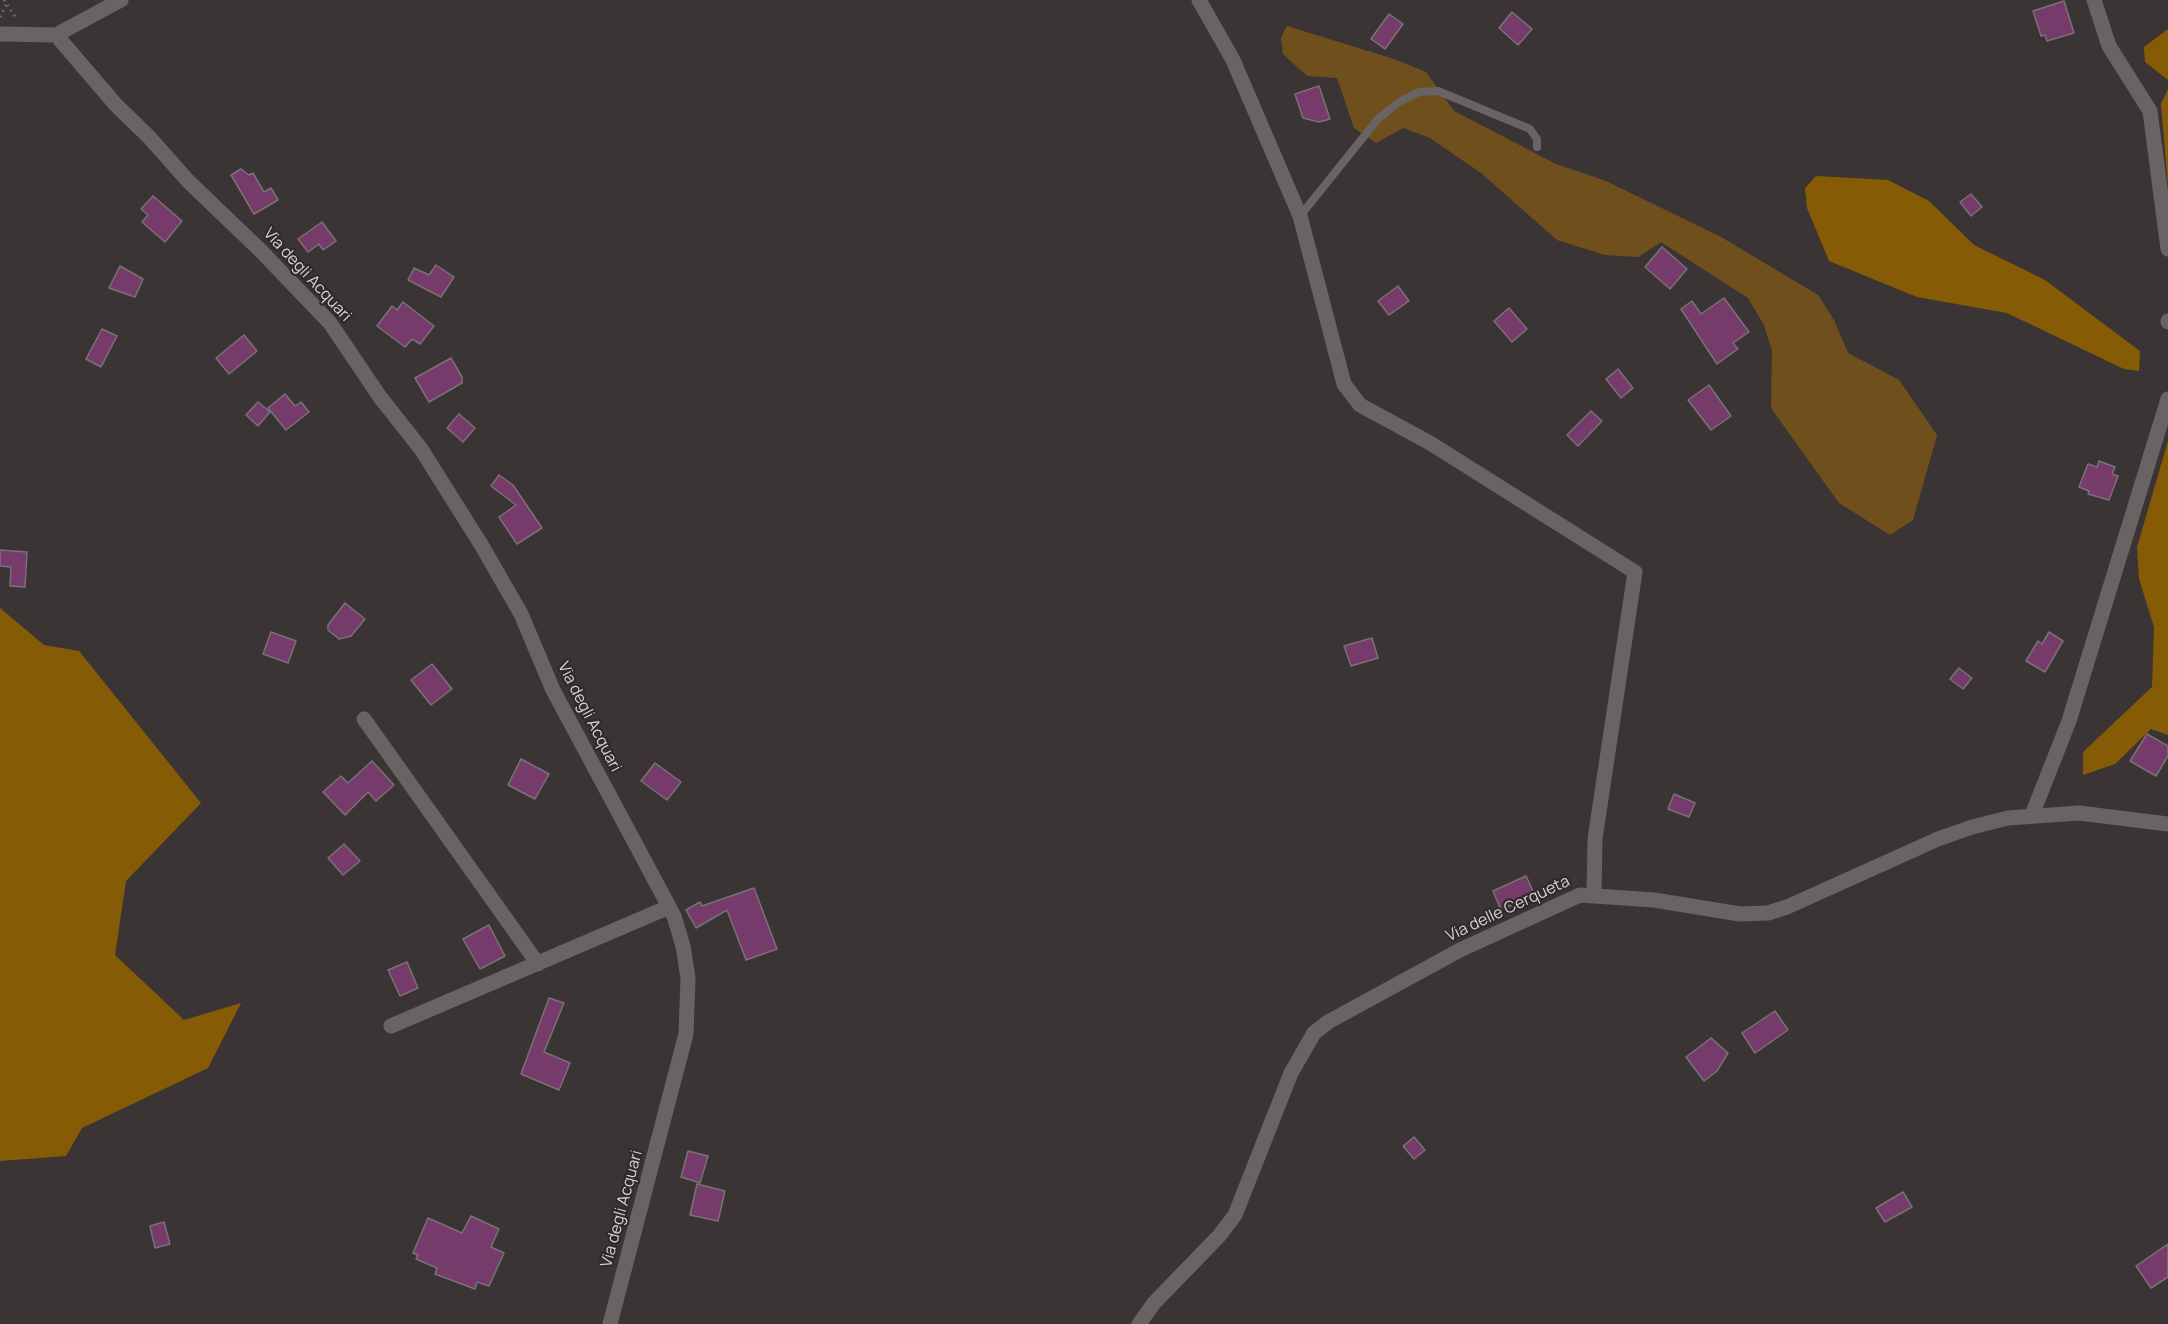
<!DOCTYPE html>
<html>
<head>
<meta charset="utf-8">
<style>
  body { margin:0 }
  canvas { display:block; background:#3b3435 }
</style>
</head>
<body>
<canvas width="2168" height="1324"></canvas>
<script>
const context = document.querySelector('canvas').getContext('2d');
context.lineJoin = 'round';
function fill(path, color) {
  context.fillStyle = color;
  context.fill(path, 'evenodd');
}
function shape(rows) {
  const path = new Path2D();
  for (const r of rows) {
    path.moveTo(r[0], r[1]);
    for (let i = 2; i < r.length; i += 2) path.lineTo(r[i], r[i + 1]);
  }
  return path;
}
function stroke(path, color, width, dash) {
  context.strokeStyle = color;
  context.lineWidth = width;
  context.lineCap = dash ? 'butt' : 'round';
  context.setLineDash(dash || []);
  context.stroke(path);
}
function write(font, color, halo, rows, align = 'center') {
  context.font = font + ' Manrope,sans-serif';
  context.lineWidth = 4.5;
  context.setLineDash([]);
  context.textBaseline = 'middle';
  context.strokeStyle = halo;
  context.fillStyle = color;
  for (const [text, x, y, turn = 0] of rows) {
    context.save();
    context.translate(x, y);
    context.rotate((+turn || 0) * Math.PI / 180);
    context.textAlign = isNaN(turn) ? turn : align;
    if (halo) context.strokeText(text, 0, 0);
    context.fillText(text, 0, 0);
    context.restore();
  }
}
fill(shape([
  [1287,26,1394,59,1426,72,1454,111,1556,164,1606,181,1721,237,1818,295,1834,320,1848,353,1899,380,1937,435,1913,520,1890,535,1839,503,1771,408,1772,351,1764,325,1748,298,1661,242,1638,257,1605,255,1557,240,1481,173,1430,138,1403,128,1376,143,1354,128,1337,78,1307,76,1283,54,1281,38]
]), '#6f501d');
fill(shape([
  [2168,29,2168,80,2145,62,2144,47],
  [2168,89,2168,186,2161,104],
  [1816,176,1888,180,1929,201,1974,245,2045,280,2140,351,2139,371,2124,369,2007,313,1917,297,1829,261,1807,208,1805,188],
  [2168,441,2168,735,2151,729,2115,764,2083,775,2083,752,2152,687,2154,627,2139,579,2137,547],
  [0,608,44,645,79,651,201,803,126,881,115,955,184,1020,241,1003,208,1068,82,1128,66,1156,0,1161]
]), '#865b06');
const building = shape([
  [2064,1,2074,33,2047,41,2045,35,2041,36,2033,11,2064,1],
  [1512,12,1532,29,1518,45,1499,28,1512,12],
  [1389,14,1403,24,1385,49,1371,39,1389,14],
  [1319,86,1330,119,1319,122,1303,118,1295,94,1319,86],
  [241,169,249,175,253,173,264,192,271,188,278,200,254,214,231,175,241,169],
  [1971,194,1982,207,1971,216,1960,202,1971,194],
  [153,196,182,221,165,242,142,222,148,215,141,209,153,196],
  [322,222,336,241,323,250,319,244,308,252,298,239,322,222],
  [1662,247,1687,269,1670,289,1645,267,1662,247],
  [436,265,454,277,441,297,408,280,414,268,429,275,436,265],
  [120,266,143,279,135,297,109,288,120,266],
  [1398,286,1409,301,1389,315,1378,301,1398,286],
  [1724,298,1749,332,1733,343,1738,349,1717,364,1681,309,1692,301,1701,314,1724,298],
  [403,302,434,326,420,344,412,339,405,347,377,326,392,306,397,310,403,302],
  [1509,308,1527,329,1512,342,1494,321,1509,308],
  [102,329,117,336,101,367,86,359,102,329],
  [244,335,257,351,229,374,216,358,244,335],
  [451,358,462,377,462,383,429,402,415,378,451,358],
  [1618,369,1633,388,1621,398,1606,379,1618,369],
  [1709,385,1731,416,1711,430,1688,400,1709,385],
  [285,394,295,406,301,402,309,412,286,430,268,408,285,394],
  [258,402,270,412,258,426,246,415,258,402],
  [1591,411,1602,421,1578,446,1567,435,1591,411],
  [459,414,475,428,463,442,447,428,459,414],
  [2099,461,2115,467,2112,474,2118,476,2109,500,2088,494,2089,491,2079,487,2088,464,2097,467,2099,461],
  [499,475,513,485,542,528,517,544,499,517,516,505,491,486,499,475],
  [0,550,27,552,25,587,10,586,11,567,0,566,0,550],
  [345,603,365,619,351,636,339,639,328,630,328,625,345,603],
  [271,632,296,641,288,663,263,654,271,632],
  [2049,632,2063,641,2045,672,2026,661,2038,641,2042,644,2049,632],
  [1372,638,1378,658,1351,666,1344,646,1372,638],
  [432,664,452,689,431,705,411,680,432,664],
  [1959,668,1972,678,1963,689,1950,679,1959,668],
  [2147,734,2168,746,2168,756,2156,776,2130,761,2147,734],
  [521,759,549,774,535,799,508,785,521,759],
  [372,761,394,785,376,801,368,792,345,815,323,792,341,776,348,783,372,761],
  [655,763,681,782,667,800,641,781,655,763],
  [1674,794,1695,803,1689,817,1668,809,1674,794],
  [344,844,360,861,343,875,328,858,344,844],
  [1526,876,1535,895,1501,910,1493,891,1526,876],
  [754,888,777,949,746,960,727,910,696,928,686,910,700,902,702,906,754,888],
  [489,925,505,956,480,969,463,939,489,925],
  [407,962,418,988,400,996,388,970,407,962],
  [549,998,564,1003,544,1052,570,1063,559,1090,521,1074,549,998],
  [1775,1011,1788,1030,1755,1053,1742,1033,1775,1011],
  [1711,1038,1728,1053,1717,1071,1704,1081,1686,1057,1711,1038],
  [1414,1137,1425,1150,1414,1159,1403,1146,1414,1137],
  [688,1151,708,1156,700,1183,681,1177,688,1151],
  [697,1184,725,1191,718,1221,690,1215,697,1184],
  [1903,1192,1912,1207,1885,1222,1876,1208,1903,1192],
  [471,1216,499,1229,491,1247,504,1253,489,1286,477,1282,475,1289,435,1274,437,1268,416,1259,418,1255,413,1253,428,1218,462,1233,471,1216],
  [164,1222,170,1244,155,1248,150,1226,164,1222],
  [2168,1244,2168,1277,2151,1288,2136,1266,2168,1244]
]);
fill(building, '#763b6a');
stroke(building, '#787276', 1.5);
stroke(shape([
  [4,0,16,18],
  [0,17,6,5]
]), '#736d6e', 3, [1.5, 4.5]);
stroke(shape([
  [1300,216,1378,119,1399,102,1419,92,1438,91,1530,129,1537,139,1537,147]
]), '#6a6364', 8);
stroke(shape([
  [1199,0,1233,60,1300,216,1344,384,1360,405,1430,443,1635,572,1595,839,1594,894],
  [2094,0,2109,46,2150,111,2168,249],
  [0,34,56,35,121,0],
  [56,35,116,105,149,137,188,181,261,251,330,323,380,397,421,449,482,546,521,614,553,690,674,916,683,946,688,978,686,1034,610,1324],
  [2168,321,2168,322],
  [364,719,538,964],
  [2032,815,2069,721,2168,399],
  [391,1026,669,907],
  [1139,1324,1154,1303,1219,1236,1235,1215,1291,1073,1314,1033,1328,1022,1460,950,1580,895,1654,900,1740,914,1768,913,1787,907,1938,839,1972,827,2008,818,2079,813,2168,824]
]), '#6a6364', 15);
write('16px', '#d8d4d4', '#302a2b', [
  ["Via degli Acquari",307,275,47],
  ["Via degli Acquari",589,717,63],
  ["Via delle Cerqueta",1508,909,-25],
  ["Via degli Acquari",622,1209,-75]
]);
</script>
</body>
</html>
